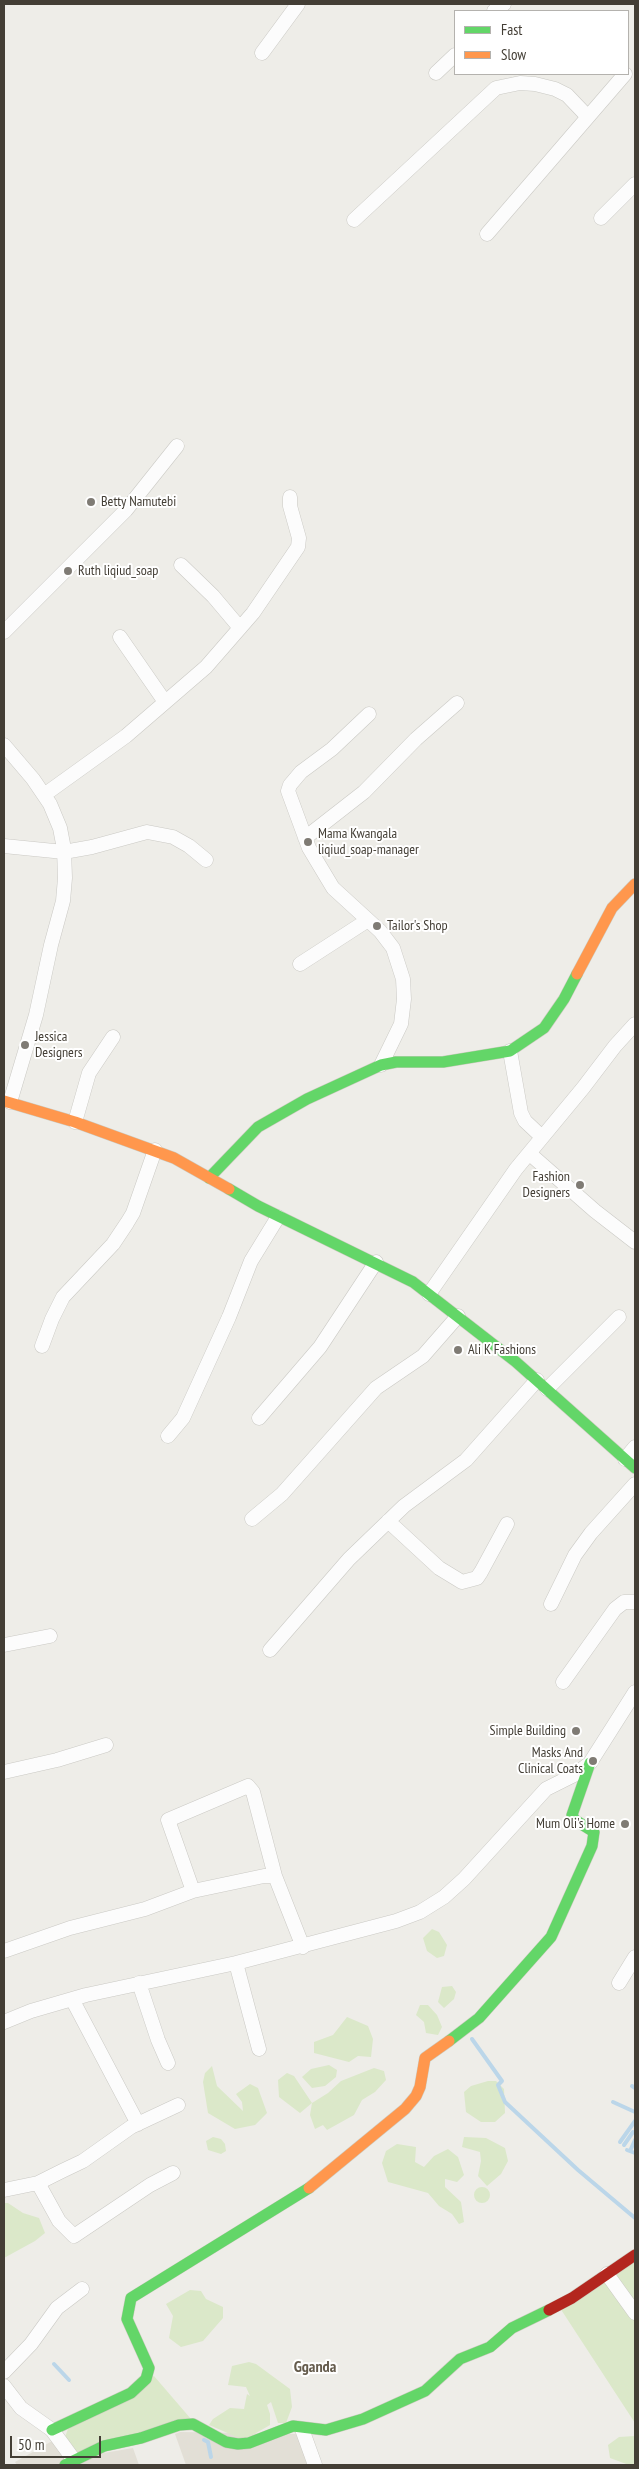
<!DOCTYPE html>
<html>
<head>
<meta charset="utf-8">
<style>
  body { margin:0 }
  #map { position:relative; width:639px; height:2469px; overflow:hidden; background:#eeede8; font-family:"PT Sans Narrow",sans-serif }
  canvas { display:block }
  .frame { position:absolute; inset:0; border:5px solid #433e35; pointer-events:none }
  .legend { position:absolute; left:454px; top:10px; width:175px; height:65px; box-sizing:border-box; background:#fff; border:1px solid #b4b2ae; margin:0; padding:6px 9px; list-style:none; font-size:15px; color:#433e35 }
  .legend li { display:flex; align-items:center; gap:10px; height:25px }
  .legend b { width:25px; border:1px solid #b4b2ae }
  .scale { position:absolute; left:10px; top:2436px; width:91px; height:22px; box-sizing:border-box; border:2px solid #433e35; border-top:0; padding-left:6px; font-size:15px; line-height:18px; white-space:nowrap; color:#433e35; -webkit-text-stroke:4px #fff; paint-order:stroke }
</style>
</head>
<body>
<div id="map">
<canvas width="639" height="2469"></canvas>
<div class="frame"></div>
<ul class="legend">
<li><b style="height:6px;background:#63d668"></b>Fast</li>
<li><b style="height:6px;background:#ff974d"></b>Slow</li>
</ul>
<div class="scale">50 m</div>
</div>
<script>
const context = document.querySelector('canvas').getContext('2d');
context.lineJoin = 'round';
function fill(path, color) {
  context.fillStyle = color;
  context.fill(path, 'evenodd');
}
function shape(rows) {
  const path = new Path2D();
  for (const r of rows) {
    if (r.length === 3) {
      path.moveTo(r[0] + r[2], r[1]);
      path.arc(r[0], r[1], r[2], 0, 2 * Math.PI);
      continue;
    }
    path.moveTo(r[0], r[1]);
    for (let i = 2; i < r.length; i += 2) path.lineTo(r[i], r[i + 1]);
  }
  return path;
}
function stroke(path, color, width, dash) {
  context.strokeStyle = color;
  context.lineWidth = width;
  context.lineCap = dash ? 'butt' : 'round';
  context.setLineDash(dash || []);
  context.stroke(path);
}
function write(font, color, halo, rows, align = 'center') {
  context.font = font + ' "PT Sans Narrow",sans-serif';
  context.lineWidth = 4;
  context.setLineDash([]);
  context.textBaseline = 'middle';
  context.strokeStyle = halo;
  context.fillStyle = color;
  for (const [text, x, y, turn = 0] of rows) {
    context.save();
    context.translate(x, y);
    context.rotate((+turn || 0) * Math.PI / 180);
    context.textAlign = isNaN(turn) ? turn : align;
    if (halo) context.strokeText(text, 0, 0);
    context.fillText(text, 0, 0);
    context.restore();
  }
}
fill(shape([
  [180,2432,296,2434,313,2465,186,2465,175,2434],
  [54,2440,59,2445,67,2465,17,2465,15,2462],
  [133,2448,139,2465,76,2465,104,2453]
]), '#e2dfd6');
fill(shape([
  [432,1929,439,1932,447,1945,444,1956,437,1958,427,1951,423,1938],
  [452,1986,456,1992,454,1999,444,2008,438,2002,442,1987],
  [420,2005,428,2005,437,2015,442,2027,438,2035,426,2033,424,2022,416,2015],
  [347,2017,368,2026,373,2039,371,2057,358,2056,349,2062,314,2053,314,2042,333,2035],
  [329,2065,337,2070,336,2077,325,2086,312,2088,302,2077,311,2069],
  [212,2066,217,2086,243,2111,242,2102,236,2094,250,2084,258,2088,267,2113,255,2125,235,2129,208,2113,203,2082,205,2073],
  [374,2068,384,2071,386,2080,375,2092,362,2100,354,2115,327,2130,323,2125,315,2129,310,2115,312,2103,300,2113,279,2097,278,2080,287,2073,294,2076,312,2103,328,2093,341,2081],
  [488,2081,496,2081,504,2089,505,2113,495,2122,481,2122,466,2112,464,2092,471,2086],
  [213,2137,221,2139,225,2144,226,2151,221,2154,208,2150,206,2141],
  [464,2137,486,2138,505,2148,508,2161,501,2174,487,2186,478,2176,481,2161,480,2152,462,2147],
  [397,2144,416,2147,415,2162,424,2167,434,2156,448,2149,458,2157,464,2175,457,2182,445,2179,445,2187,461,2202,464,2222,459,2224,452,2214,439,2206,428,2193,388,2182,382,2163,386,2151],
  [482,2195,8],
  [4,2203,8,2203,23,2213,39,2218,45,2233,35,2241,4,2258],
  [635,2260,635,2423,560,2308],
  [190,2290,201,2291,206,2299,223,2307,223,2318,203,2341,181,2347,169,2338,173,2316,166,2304],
  [249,2362,256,2364,290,2389,292,2407,286,2423,278,2423,271,2402,267,2405,270,2414,270,2425,244,2440,209,2425,213,2419,230,2408,244,2409,247,2394,250,2396,246,2387,228,2385,232,2366],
  [154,2376,197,2426,79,2458,65,2437,68,2429],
  [635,2436,635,2465,629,2465,610,2458,608,2445,619,2437]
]), '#dbe8c9');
stroke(shape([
  [472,2039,502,2081,498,2085,505,2102,578,2170,635,2218],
  [632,2086,635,2088],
  [613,2102,635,2112],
  [620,2142,635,2121],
  [624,2145,633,2132],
  [627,2150,635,2153],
  [630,2151,635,2140],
  [54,2364,69,2380],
  [204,2440,208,2442,211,2457]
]), '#bbd6e9', 4);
const street = shape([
  [494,11,504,4],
  [262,53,298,4],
  [436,73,455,55],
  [601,218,635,184],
  [354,220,496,88,520,83,535,84,555,89,567,95,587,116],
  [487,234,625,74],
  [181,565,213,596,240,628],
  [4,632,126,510,177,446],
  [120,637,165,702],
  [369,714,332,749,301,772,290,785,288,791,309,848,333,888,380,931,393,948,403,979,404,999,401,1024,381,1065],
  [4,745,33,779,50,804,60,828,64,849,65,878,63,901,51,945,36,1015,10,1102],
  [44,795,126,736,206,667,253,613,298,547,299,538,290,506,290,497],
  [305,838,364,792,416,739,457,703],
  [4,846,64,852,92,847,147,832,173,837,189,846,206,860],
  [300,964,368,920],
  [510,1051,521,1113,525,1121,542,1137],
  [75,1122,89,1073,113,1037],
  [530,1154,595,1211,635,1242],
  [429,1294,516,1169,583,1088,615,1046,635,1024],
  [42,1346,52,1319,63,1297,113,1244,127,1223,133,1213,155,1150],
  [547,1389,619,1317],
  [259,1418,320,1347,376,1262],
  [168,1436,183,1418,229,1317,251,1261,278,1217],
  [625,1459,635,1447],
  [252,1519,282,1494,376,1388,423,1356,458,1316],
  [388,1521,439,1568,462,1582,477,1578,481,1572,507,1524],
  [551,1604,575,1555,591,1533,635,1484],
  [4,1645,50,1636],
  [270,1650,349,1559,404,1506,466,1460,537,1380],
  [563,1682,615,1609,624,1602,635,1602],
  [4,1772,57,1760,106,1745],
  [193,1891,168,1820,248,1786,253,1792,275,1876,303,1947],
  [4,1951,70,1928,145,1909,193,1891,264,1876,275,1876],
  [236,1963,259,2049],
  [139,1983,158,2040,168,2063],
  [619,1983,635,1957],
  [72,1999,138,2124],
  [4,2022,31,2011,86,1995,236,1963,396,1921,420,1912,444,1897,464,1879,546,1789,574,1775,590,1763,635,1692],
  [38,2183,59,2221,74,2236,150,2185,173,2173],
  [4,2190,38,2183,62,2171,83,2161,131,2127,178,2105],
  [607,2274,635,2313],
  [4,2372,31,2344,57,2308,82,2289],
  [4,2386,21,2408,52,2430,74,2460],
  [302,2429,315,2465]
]);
const fast = shape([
  [209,1178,258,1127,307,1099,381,1065,396,1062,443,1062,510,1051,544,1028,564,999,577,974],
  [229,1189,258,1206,413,1282,516,1362,635,1468],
  [449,2041,479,2018,551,1937,592,1846,594,1832,575,1820,572,1815,590,1763],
  [52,2430,131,2393,146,2379,149,2368,127,2319,131,2298,309,2188],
  [65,2465,104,2446,141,2438,179,2425,193,2424,226,2442,238,2444,249,2443,293,2426,326,2430,363,2419,425,2391,460,2359,490,2347,512,2328,549,2310]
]);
const slow = shape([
  [577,974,612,908,635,884],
  [4,1101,75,1122,174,1158,229,1189],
  [309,2188,405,2109,416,2096,420,2087,425,2058,449,2041]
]);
const jam = shape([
  [549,2310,572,2298,635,2255]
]);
stroke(street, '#cac9c4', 15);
stroke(fast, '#cccabf', 12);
stroke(slow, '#cccabf', 12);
stroke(jam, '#cccabf', 12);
stroke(street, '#fcfcfc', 14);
stroke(fast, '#63d668', 11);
stroke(slow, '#ff974d', 11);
stroke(jam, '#b3261e', 11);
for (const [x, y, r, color] of [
  [91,502,5,"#7f7b74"],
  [68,571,5,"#7f7b74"],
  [308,842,5,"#7f7b74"],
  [377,926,5,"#7f7b74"],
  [25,1045,5,"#7f7b74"],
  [580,1185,5,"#7f7b74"],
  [458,1350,5,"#7f7b74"],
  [576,1731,5,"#7f7b74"],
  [593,1761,5,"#7f7b74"],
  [625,1824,5,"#7f7b74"]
]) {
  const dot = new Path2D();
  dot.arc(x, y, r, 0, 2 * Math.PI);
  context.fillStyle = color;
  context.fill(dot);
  stroke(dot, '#fff', 2);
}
write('14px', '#433e35', '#fff', [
  ["Betty Namutebi",101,502],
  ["Ruth liqiud_soap",78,571],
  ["Mama Kwangala",318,834],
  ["liqiud_soap-manager",318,850],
  ["Tailor's Shop",387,926],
  ["Jessica",35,1037],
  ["Designers",35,1053],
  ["Fashion",570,1177,"right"],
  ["Designers",570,1193,"right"],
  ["Ali K Fashions",468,1350],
  ["Simple Building",566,1731,"right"],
  ["Masks And",583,1753,"right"],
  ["Clinical Coats",583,1769,"right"],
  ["Mum Oli's Home",615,1824,"right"]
], 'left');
write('bold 16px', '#655c4d', '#fff', [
  ["Gganda",315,2367]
]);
</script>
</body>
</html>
